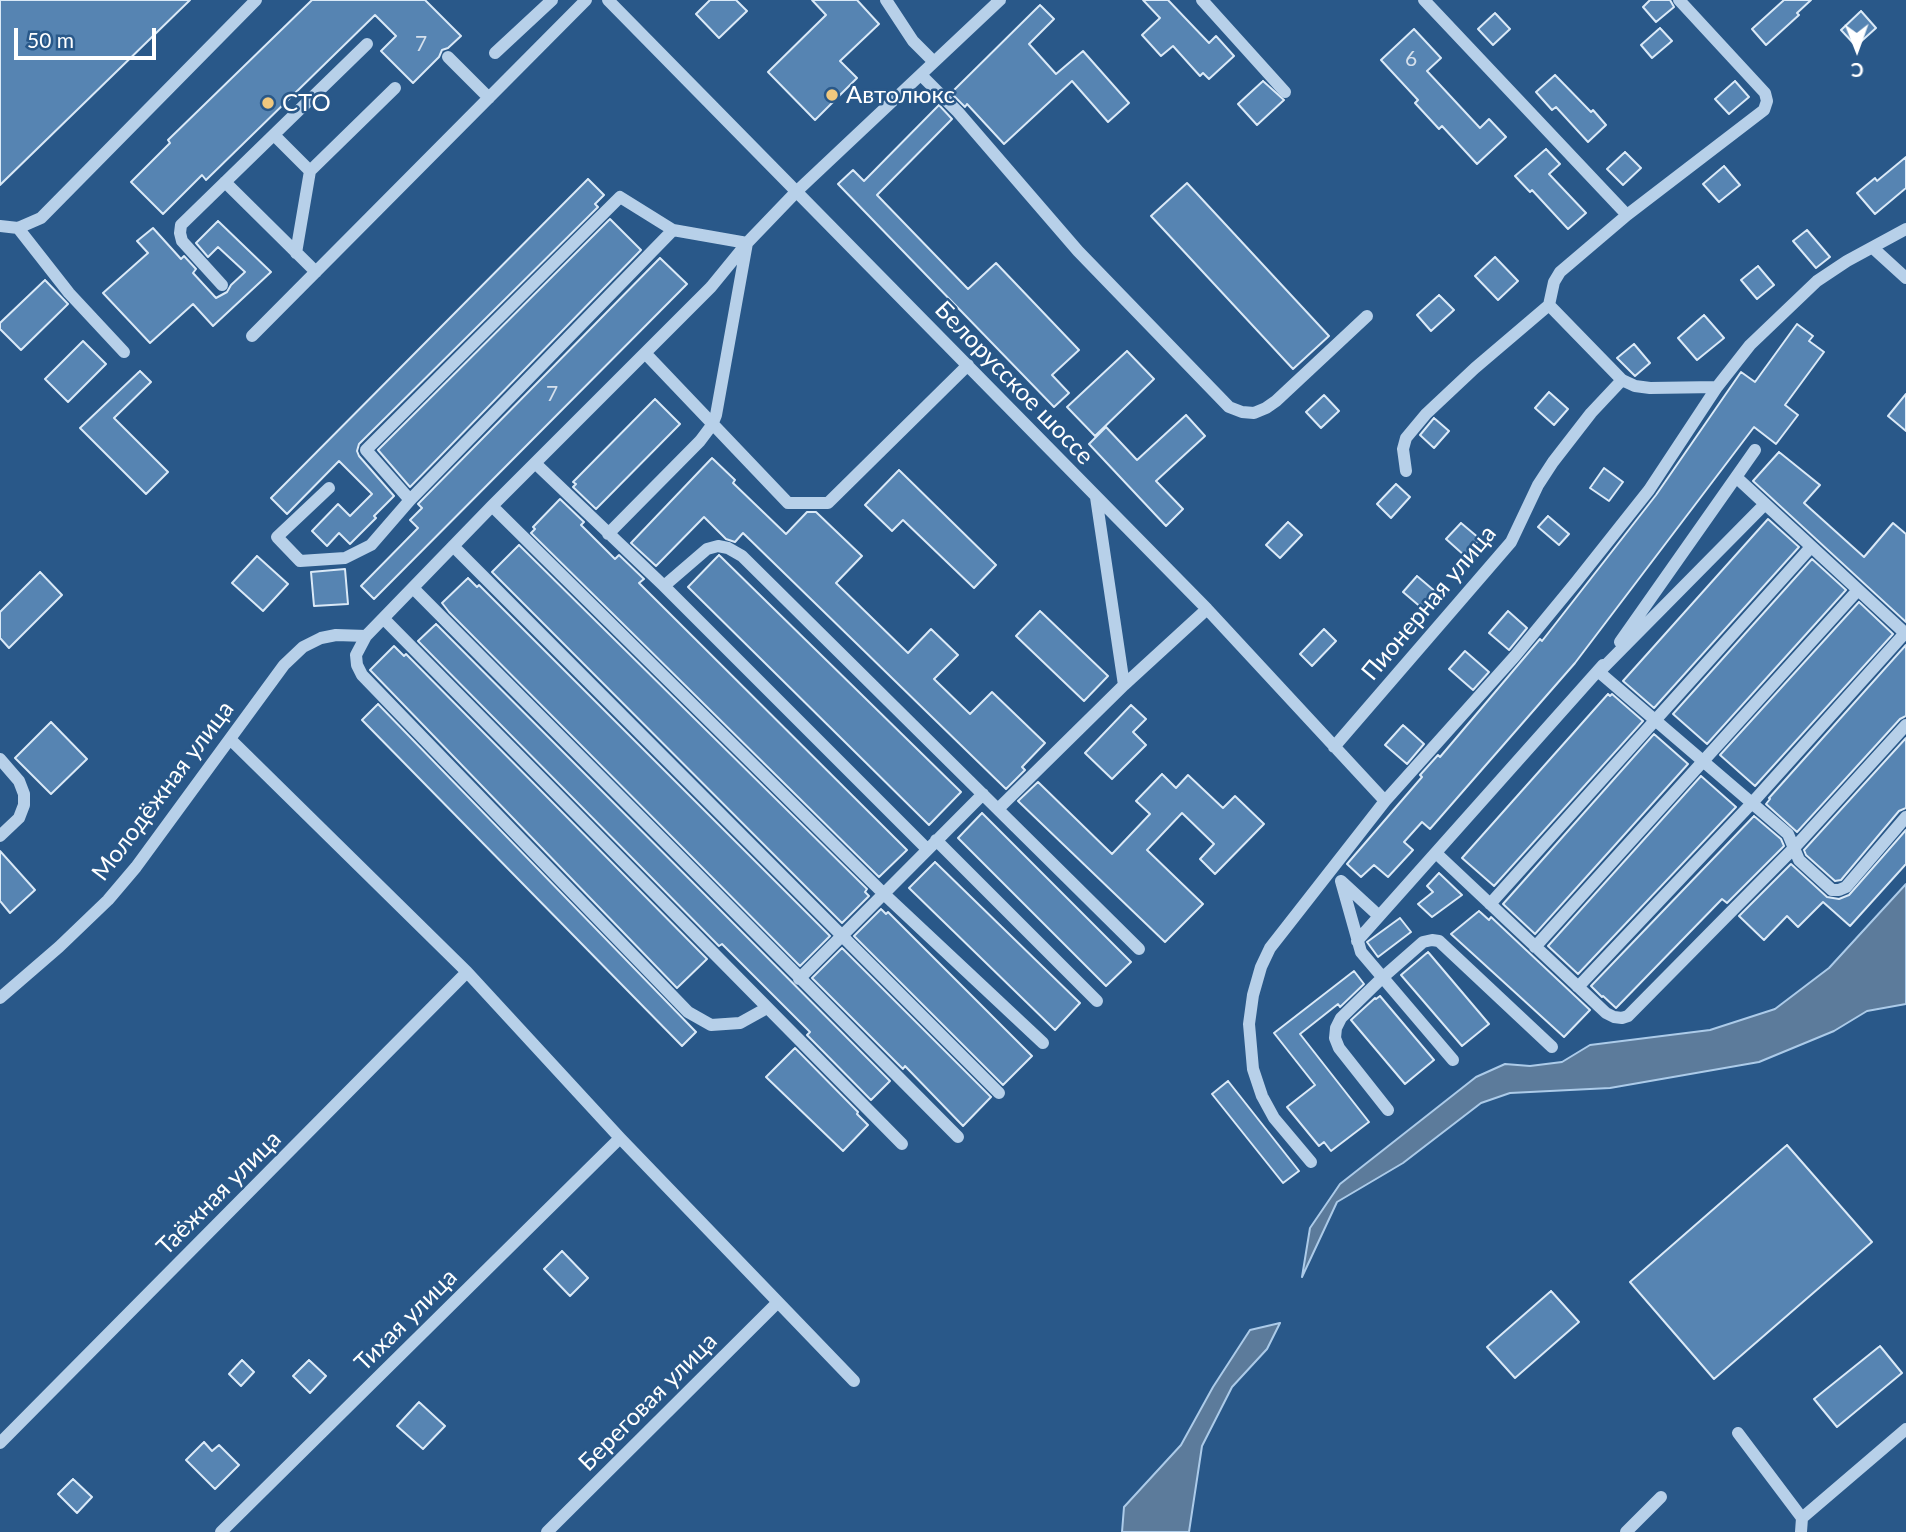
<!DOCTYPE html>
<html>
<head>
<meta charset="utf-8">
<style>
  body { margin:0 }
  #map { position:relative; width:1906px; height:1532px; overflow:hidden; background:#295889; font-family:Lato,sans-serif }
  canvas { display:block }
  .north { position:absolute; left:1822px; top:14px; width:70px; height:70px; -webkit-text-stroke:5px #295889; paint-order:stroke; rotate:179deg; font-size:19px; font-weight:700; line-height:28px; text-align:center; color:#fff }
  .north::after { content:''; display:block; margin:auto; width:24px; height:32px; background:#fff; clip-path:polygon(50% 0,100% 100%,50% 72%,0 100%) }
  .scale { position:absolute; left:14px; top:28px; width:142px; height:32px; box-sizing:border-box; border:4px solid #fff; border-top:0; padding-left:9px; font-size:21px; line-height:24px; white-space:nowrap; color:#fff; -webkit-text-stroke:5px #295889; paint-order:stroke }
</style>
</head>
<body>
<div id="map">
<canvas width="1906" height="1532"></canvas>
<div class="north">С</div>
<div class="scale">50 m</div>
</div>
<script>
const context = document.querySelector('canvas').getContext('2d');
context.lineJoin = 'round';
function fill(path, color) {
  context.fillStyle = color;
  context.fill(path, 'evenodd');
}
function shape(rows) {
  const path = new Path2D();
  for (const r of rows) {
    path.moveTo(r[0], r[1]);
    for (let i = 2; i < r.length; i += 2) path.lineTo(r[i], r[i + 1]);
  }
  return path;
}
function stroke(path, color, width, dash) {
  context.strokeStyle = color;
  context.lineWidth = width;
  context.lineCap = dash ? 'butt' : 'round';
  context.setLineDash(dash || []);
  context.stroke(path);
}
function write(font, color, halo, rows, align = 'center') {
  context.font = font + ' Lato,sans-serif';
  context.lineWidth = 5;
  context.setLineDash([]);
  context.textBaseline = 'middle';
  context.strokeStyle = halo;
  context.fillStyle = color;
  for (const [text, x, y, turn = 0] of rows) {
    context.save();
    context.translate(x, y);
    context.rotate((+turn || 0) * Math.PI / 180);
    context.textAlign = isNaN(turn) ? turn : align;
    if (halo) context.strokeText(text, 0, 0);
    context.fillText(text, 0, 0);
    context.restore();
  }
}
const water = shape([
  [1906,884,1906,1004,1867,1011,1834,1031,1759,1062,1610,1088,1510,1093,1481,1103,1403,1163,1337,1202,1302,1277,1310,1228,1340,1184,1476,1077,1505,1064,1530,1066,1562,1062,1590,1045,1710,1030,1775,1009,1829,968,1906,884],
  [1280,1323,1267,1349,1232,1387,1202,1446,1189,1532,1122,1532,1124,1507,1181,1445,1213,1387,1250,1330,1280,1323]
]);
fill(water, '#5c7b9b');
stroke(water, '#accbe9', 2);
const building = shape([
  [0,0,190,0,0,185,0,0],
  [312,0,425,0,461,36,448,48,442,50,439,57,413,83,381,51,396,36,375,15,206,180,202,175,163,214,131,182,170,143,168,140,312,0],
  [710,0,736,0,747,11,719,38,696,14,710,0],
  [812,0,857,0,879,24,840,61,857,78,815,120,768,72,826,15,812,0],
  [1143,0,1168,0,1209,43,1216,36,1234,56,1209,79,1203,73,1200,76,1173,46,1161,56,1142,35,1160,18,1143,0],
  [1650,0,1670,0,1674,7,1656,22,1643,7,1650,0],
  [1784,0,1811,0,1797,13,1799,15,1766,45,1752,29,1784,0],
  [1040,5,1054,19,1029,44,1056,74,1083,51,1129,103,1108,122,1072,81,1004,144,967,104,965,107,951,93,1040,5],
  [1861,11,1876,28,1856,46,1841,30,1861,11],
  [1495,13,1510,29,1493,45,1478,29,1495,13],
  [1660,28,1672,41,1652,58,1641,45,1660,28],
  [1414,29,1441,58,1427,71,1480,128,1489,119,1506,137,1477,164,1442,126,1439,129,1415,103,1418,100,1381,60,1414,29],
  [1555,75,1591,112,1593,110,1606,125,1588,142,1556,107,1552,110,1536,92,1555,75],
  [1263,81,1284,100,1257,125,1238,104,1263,81],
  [1735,81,1749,97,1729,114,1715,99,1735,81],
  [939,105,952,119,877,195,968,289,996,263,1079,350,1052,375,1069,393,1054,407,838,184,853,170,864,181,939,105],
  [1546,149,1560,164,1549,174,1586,213,1568,229,1532,190,1530,192,1515,176,1546,149],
  [1625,152,1641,168,1623,185,1607,169,1625,152],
  [1906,157,1906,188,1875,214,1857,193,1875,178,1877,181,1906,157],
  [1724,166,1740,185,1719,202,1703,184,1724,166],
  [588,179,604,195,595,204,598,207,359,444,357,451,359,456,394,496,374,516,376,518,350,544,339,533,327,546,312,531,338,504,350,516,372,494,339,461,287,514,271,498,588,179],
  [1187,183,1329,336,1293,369,1151,216,1187,183],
  [610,219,641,250,410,487,378,450,610,219],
  [218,221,271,272,213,326,193,304,150,343,103,293,148,253,137,241,153,228,181,259,184,256,196,269,193,273,216,298,227,292,231,285,245,272,218,247,208,257,196,243,218,221],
  [1807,230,1830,257,1816,268,1793,241,1807,230],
  [1495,257,1518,281,1498,300,1475,276,1495,257],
  [660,258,687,284,374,599,361,586,418,528,410,520,422,508,418,504,660,258],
  [1758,266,1774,285,1757,299,1741,280,1758,266],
  [45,280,68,304,21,350,0,329,0,323,45,280],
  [1439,295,1454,310,1431,331,1417,315,1439,295],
  [1704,315,1724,338,1697,360,1678,338,1704,315],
  [1797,324,1813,336,1809,341,1824,352,1785,405,1798,415,1776,444,1754,427,1575,663,1430,829,1422,822,1404,842,1413,850,1388,877,1374,865,1361,877,1347,864,1422,777,1420,775,1438,755,1440,757,1540,639,1542,641,1656,495,1741,372,1755,382,1797,324],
  [83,341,106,364,68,402,45,379,83,341],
  [1634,344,1650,363,1635,376,1617,358,1634,344],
  [1127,351,1154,379,1095,436,1067,407,1127,351],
  [140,371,151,382,114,418,168,472,146,494,80,428,140,371],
  [1549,392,1568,409,1554,425,1535,408,1549,392],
  [1906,394,1906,431,1888,416,1906,394],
  [1324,395,1339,411,1321,428,1306,412,1324,395],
  [655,399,680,424,596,509,573,487,576,484,573,482,655,399],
  [1186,415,1205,436,1156,481,1183,509,1166,526,1089,444,1106,427,1137,460,1186,415],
  [1434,418,1449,431,1434,448,1420,435,1434,418],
  [1779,452,1820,485,1804,503,1864,557,1893,523,1906,534,1906,622,1753,481,1779,452],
  [712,458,735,480,733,483,786,534,807,512,816,512,862,556,836,583,908,653,931,629,958,655,934,679,970,714,992,692,1045,743,1022,767,1025,770,1006,789,743,533,735,542,726,539,704,517,656,566,631,543,712,458],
  [1604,468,1623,482,1609,501,1590,488,1604,468],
  [899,470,996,565,974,588,903,520,892,531,865,505,899,470],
  [1396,484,1410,497,1391,518,1377,504,1396,484],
  [560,499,584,522,581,525,615,559,619,555,644,579,639,583,907,850,879,877,531,533,535,529,533,527,560,499],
  [1548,516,1569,534,1559,545,1538,527,1548,516],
  [1768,519,1799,547,1654,708,1623,681,1768,519],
  [1288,522,1302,535,1280,558,1266,545,1288,522],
  [1461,523,1480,539,1465,556,1446,539,1461,523],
  [519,545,867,889,865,892,869,896,842,923,492,572,519,545],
  [719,555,961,792,929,825,688,587,719,555],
  [257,556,288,584,263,611,232,583,257,556],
  [1812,559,1846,590,1707,744,1673,714,1812,559],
  [345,569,348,604,314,606,311,572,345,569],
  [40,572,62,595,9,648,0,638,0,612,40,572],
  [1417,576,1437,593,1423,609,1403,592,1417,576],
  [468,578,477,587,479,585,830,936,800,966,449,612,442,603,468,578],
  [1859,602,1893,634,1755,786,1720,755,1859,602],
  [1040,611,1108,676,1084,701,1016,636,1040,611],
  [1508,611,1527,628,1509,650,1489,633,1508,611],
  [436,624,890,1081,871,1100,807,1035,810,1032,722,944,719,946,418,641,436,624],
  [1324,629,1336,641,1312,666,1300,654,1324,629],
  [1906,645,1906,716,1900,719,1797,832,1766,804,1770,799,1769,798,1906,645],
  [394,646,404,656,406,654,707,959,677,988,370,670,394,646],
  [1465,651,1489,672,1473,690,1449,669,1465,651],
  [1608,694,1610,696,1612,694,1643,721,1494,886,1462,858,1608,694],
  [378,704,696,1032,682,1046,362,720,378,704],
  [1131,705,1146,719,1133,732,1146,745,1112,779,1085,753,1131,705],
  [51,722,87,759,51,794,15,758,51,722],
  [1403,725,1424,744,1407,764,1385,745,1403,725],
  [1654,734,1688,764,1535,934,1503,904,1654,734],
  [1906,738,1906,808,1899,811,1841,880,1835,881,1806,855,1804,850,1906,738],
  [1162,774,1176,788,1188,775,1223,808,1235,796,1264,824,1215,874,1200,859,1214,844,1182,813,1147,850,1203,904,1165,942,1018,801,1038,782,1112,854,1150,814,1136,801,1162,774],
  [1701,776,1736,807,1578,974,1548,946,1701,776],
  [982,813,1131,962,1106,986,958,838,982,813],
  [1754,816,1781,839,1784,846,1727,903,1722,899,1616,1008,1603,996,1602,997,1591,986,1754,816],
  [1906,830,1906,864,1850,926,1823,902,1798,927,1787,916,1764,940,1739,916,1791,864,1827,897,1839,899,1849,895,1906,830],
  [0,851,35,890,10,913,0,901,0,851],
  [935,862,1080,1003,1055,1030,909,888,935,862],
  [1439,873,1462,895,1432,917,1418,904,1433,892,1427,886,1439,873],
  [881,909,886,914,888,912,1032,1056,1003,1085,854,936,881,909],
  [1479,911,1489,920,1491,917,1590,1010,1564,1037,1451,934,1479,911],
  [1400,918,1411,932,1378,957,1367,942,1400,918],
  [842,948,991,1097,963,1126,905,1066,903,1069,812,978,842,948],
  [1428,952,1489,1024,1462,1046,1401,975,1428,952],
  [1354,971,1364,984,1340,1007,1338,1004,1300,1034,1369,1122,1331,1151,1324,1142,1319,1146,1287,1107,1315,1085,1274,1033,1354,971],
  [1380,996,1434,1060,1405,1084,1351,1020,1375,998,1376,999,1380,996],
  [795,1048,858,1112,857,1114,868,1125,843,1151,766,1077,795,1048],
  [1228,1081,1299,1171,1283,1183,1212,1094,1228,1081],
  [1787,1145,1872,1242,1714,1379,1630,1282,1787,1145],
  [562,1251,588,1278,570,1296,544,1269,562,1251],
  [1551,1291,1579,1322,1515,1378,1487,1347,1551,1291],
  [1880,1346,1902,1373,1837,1427,1814,1399,1880,1346],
  [242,1360,254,1372,241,1386,229,1374,242,1360],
  [309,1360,326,1376,310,1393,293,1376,309,1360],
  [419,1402,445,1426,423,1449,397,1426,419,1402],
  [204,1442,212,1451,219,1445,239,1465,215,1489,186,1460,204,1442],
  [73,1479,92,1497,77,1513,58,1494,73,1479]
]);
fill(building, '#5684b2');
stroke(building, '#dae9f7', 2);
stroke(shape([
  [608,0,1207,609,1385,801],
  [886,0,913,41,934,62],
  [1202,0,1285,92],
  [1424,0,1627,215],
  [495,53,552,0],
  [448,57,489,98],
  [921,75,958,112,1078,251,1229,407,1242,412,1254,413,1266,408,1276,401,1367,316],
  [274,135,310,171],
  [225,182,316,272],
  [0,226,18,228,41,218,256,0],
  [18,228,69,293,124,352],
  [1873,248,1906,278],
  [296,253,310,171,395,88],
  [222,285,182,241,180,233,181,225,367,44],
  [1549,305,1622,380,1635,386,1650,388,1717,387],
  [252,336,586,0],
  [645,353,788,503,828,503,968,365],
  [535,463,664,586,927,849],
  [1406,471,1403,449,1406,438,1426,414,1475,368,1549,305,1554,282,1560,272,1627,215,1764,110,1767,101,1765,93,1679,0],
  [1736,477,1906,634],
  [329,488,277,537,300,561,345,558,371,545,410,500,673,230,747,243,716,415,712,425,700,441,608,534],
  [1096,497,1124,685],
  [410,500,366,450,620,197,673,230],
  [1765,504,1599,672,1788,834,1799,860,1832,890,1839,890,1846,887,1906,817],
  [492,506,884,894,1043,1043],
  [453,546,999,1093],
  [664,586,707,549,718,546,728,548,742,556,1139,949],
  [413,588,958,1137],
  [384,619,902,1144],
  [1620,642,1755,450],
  [230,739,467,972,620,1138,854,1381],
  [1334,747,1511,542,1538,485,1553,462,1591,413,1622,380],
  [0,759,19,781,24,794,24,805,19,818,0,836],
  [998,809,1124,685,1207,609],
  [936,840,1097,1001],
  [1436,853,1606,1013,1614,1017,1622,1018,1628,1016,1794,848,1906,725],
  [1341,881,1361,952,1453,1060],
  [1341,881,1379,916],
  [1490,904,1811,547],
  [1357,941,1603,665],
  [1535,947,1858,590],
  [799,979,983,794],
  [1578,987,1752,803,1905,633],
  [0,998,59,947,108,900,136,867,284,665,303,647,321,638,336,635,366,636],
  [767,1008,740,1023,711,1025,688,1012,362,675,357,665,356,655,366,636,492,506,711,287,747,243,796,192,1000,0],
  [1388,1110,1339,1048,1335,1038,1336,1028,1341,1018,1382,978,1423,942,1432,940,1439,941,1552,1047],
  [1311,1162,1274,1118,1262,1096,1253,1069,1249,1024,1253,995,1261,967,1270,948,1385,801,1515,656,1576,582,1649,490,1717,387,1750,345,1817,281,1847,261,1906,229],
  [1738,1433,1802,1518,1801,1532],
  [0,1443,467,972],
  [1802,1518,1906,1429],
  [221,1532,620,1138],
  [547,1532,778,1302],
  [1626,1532,1661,1497]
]), '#b7d0e9', 12);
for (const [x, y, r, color] of [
  [832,95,7,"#f0c87e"],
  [268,103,7,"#f0c87e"]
]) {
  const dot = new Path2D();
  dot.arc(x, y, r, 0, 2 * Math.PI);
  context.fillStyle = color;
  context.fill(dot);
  stroke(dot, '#295889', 2.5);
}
write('21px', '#d5e0ec', null, [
  ["7",421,44],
  ["6",1411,59],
  ["7",552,394]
]);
write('24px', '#fff', '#295889', [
  ["Автолюкс",846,95],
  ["СТО",282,103]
], 'left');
write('24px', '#fff', '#295889', [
  ["Белорусское шоссе",1014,383,46],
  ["Пионерная улица",1429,603,-50],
  ["Молодёжная улица",163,791,-53],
  ["Таёжная улица",219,1193,-45],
  ["Тихая улица",406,1320,-45],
  ["Береговая улица",648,1402,-45]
]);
</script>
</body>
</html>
